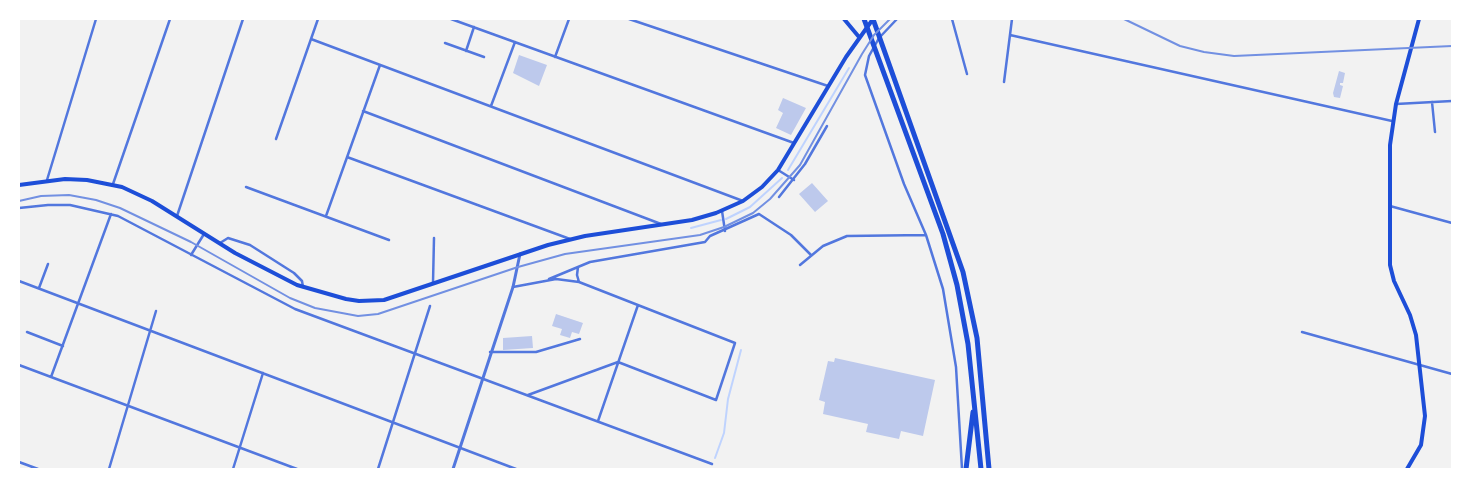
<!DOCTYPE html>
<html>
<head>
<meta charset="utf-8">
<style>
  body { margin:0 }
  #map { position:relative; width:1471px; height:488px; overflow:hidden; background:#f2f2f2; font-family:Signika,sans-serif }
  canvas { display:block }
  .frame { position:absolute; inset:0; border:20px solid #fff; pointer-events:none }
</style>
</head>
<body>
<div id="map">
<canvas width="1471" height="488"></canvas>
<div class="frame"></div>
</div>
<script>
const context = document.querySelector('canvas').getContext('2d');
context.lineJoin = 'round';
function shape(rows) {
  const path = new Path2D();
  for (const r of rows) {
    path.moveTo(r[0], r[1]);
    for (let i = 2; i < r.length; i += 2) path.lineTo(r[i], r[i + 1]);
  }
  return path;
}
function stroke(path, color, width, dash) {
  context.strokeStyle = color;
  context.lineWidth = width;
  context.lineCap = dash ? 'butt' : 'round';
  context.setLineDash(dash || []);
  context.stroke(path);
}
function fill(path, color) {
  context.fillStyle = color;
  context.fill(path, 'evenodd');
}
stroke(shape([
  [788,170,849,68],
  [726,219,750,207,782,178],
  [691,228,721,220],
  [715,458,724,433,728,399,741,350]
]), '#bfd3fe', 2);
fill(shape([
  [519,55,547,65,539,86,513,73],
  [1339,71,1345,73,1343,83,1340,83,1340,85,1343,86,1340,98,1334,97,1333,93],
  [783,98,806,108,791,135,776,128,783,113,778,110],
  [812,183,828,201,815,212,799,194],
  [556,314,583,323,579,334,572,332,570,338,560,335,562,329,552,326],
  [532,336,533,348,503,350,503,338],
  [835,358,935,380,923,436,901,431,899,439,866,432,868,424,823,414,825,402,819,400,828,361,834,362]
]), '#bdc9ec');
stroke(shape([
  [451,19,794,143],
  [629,19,828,86],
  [897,19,879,38,869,56,865,75,904,184,926,235,943,289,956,367,962,469],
  [952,19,967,74],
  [1010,35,1392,121],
  [311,39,743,201],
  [445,43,484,57],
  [466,51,474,27],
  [555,57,569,19],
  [1004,82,1012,19],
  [1432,102,1435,132],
  [1396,104,1452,101],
  [491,106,515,42],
  [363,111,661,224],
  [276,139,318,19],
  [347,157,570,239],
  [778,170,794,180],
  [47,180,96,19],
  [113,184,170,19],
  [246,187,389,240],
  [779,197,805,164,827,126],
  [1390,206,1452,223],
  [19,208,48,205,70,205,118,216,295,309,712,464],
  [722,211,725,231],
  [177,216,243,19],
  [326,216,380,65],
  [220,243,228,238,250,245,294,273,302,281,303,287],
  [191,255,204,234],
  [800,265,823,246,847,236,926,235],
  [578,267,577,275,579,282],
  [549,279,590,262,705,242,710,236,759,214,791,235,811,255],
  [19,281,516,469],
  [433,283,434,238],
  [513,287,556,279,579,282,735,343,716,400,618,362,528,395],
  [39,288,48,264],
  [27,332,63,346],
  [1302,332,1452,374],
  [490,352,536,352,580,339],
  [19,365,297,469],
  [51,377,111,214],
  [598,421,638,305],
  [19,462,38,469],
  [109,469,156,311],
  [233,469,263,373],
  [378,469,430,306]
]), '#5277de', 2.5);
stroke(shape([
  [453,469,513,287,520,254]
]), '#5277de', 3);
stroke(shape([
  [844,19,859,37],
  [19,185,65,179,87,180,122,187,152,201,235,253,297,285,346,299,359,301,384,300,548,245,585,236,692,220,716,213,743,201,762,187,778,170,846,57,873,19],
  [1407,469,1421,445,1425,416,1416,335,1410,315,1394,281,1390,265,1390,145,1396,104,1419,19]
]), '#1d4ed8', 4);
stroke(shape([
  [864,19,943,234,957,285,968,344,981,469],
  [873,19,963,272,977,338,989,469],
  [966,469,973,412]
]), '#1d4ed8', 5);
stroke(shape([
  [1124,19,1180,46,1204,52,1234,56,1452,46],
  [19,201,41,196,69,195,96,200,120,208,191,242,290,298,315,308,358,316,378,314,518,267,565,254,700,235,724,227,753,213,770,199,800,165,862,54,874,35,890,19]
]), '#7290e2', 2);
</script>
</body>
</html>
